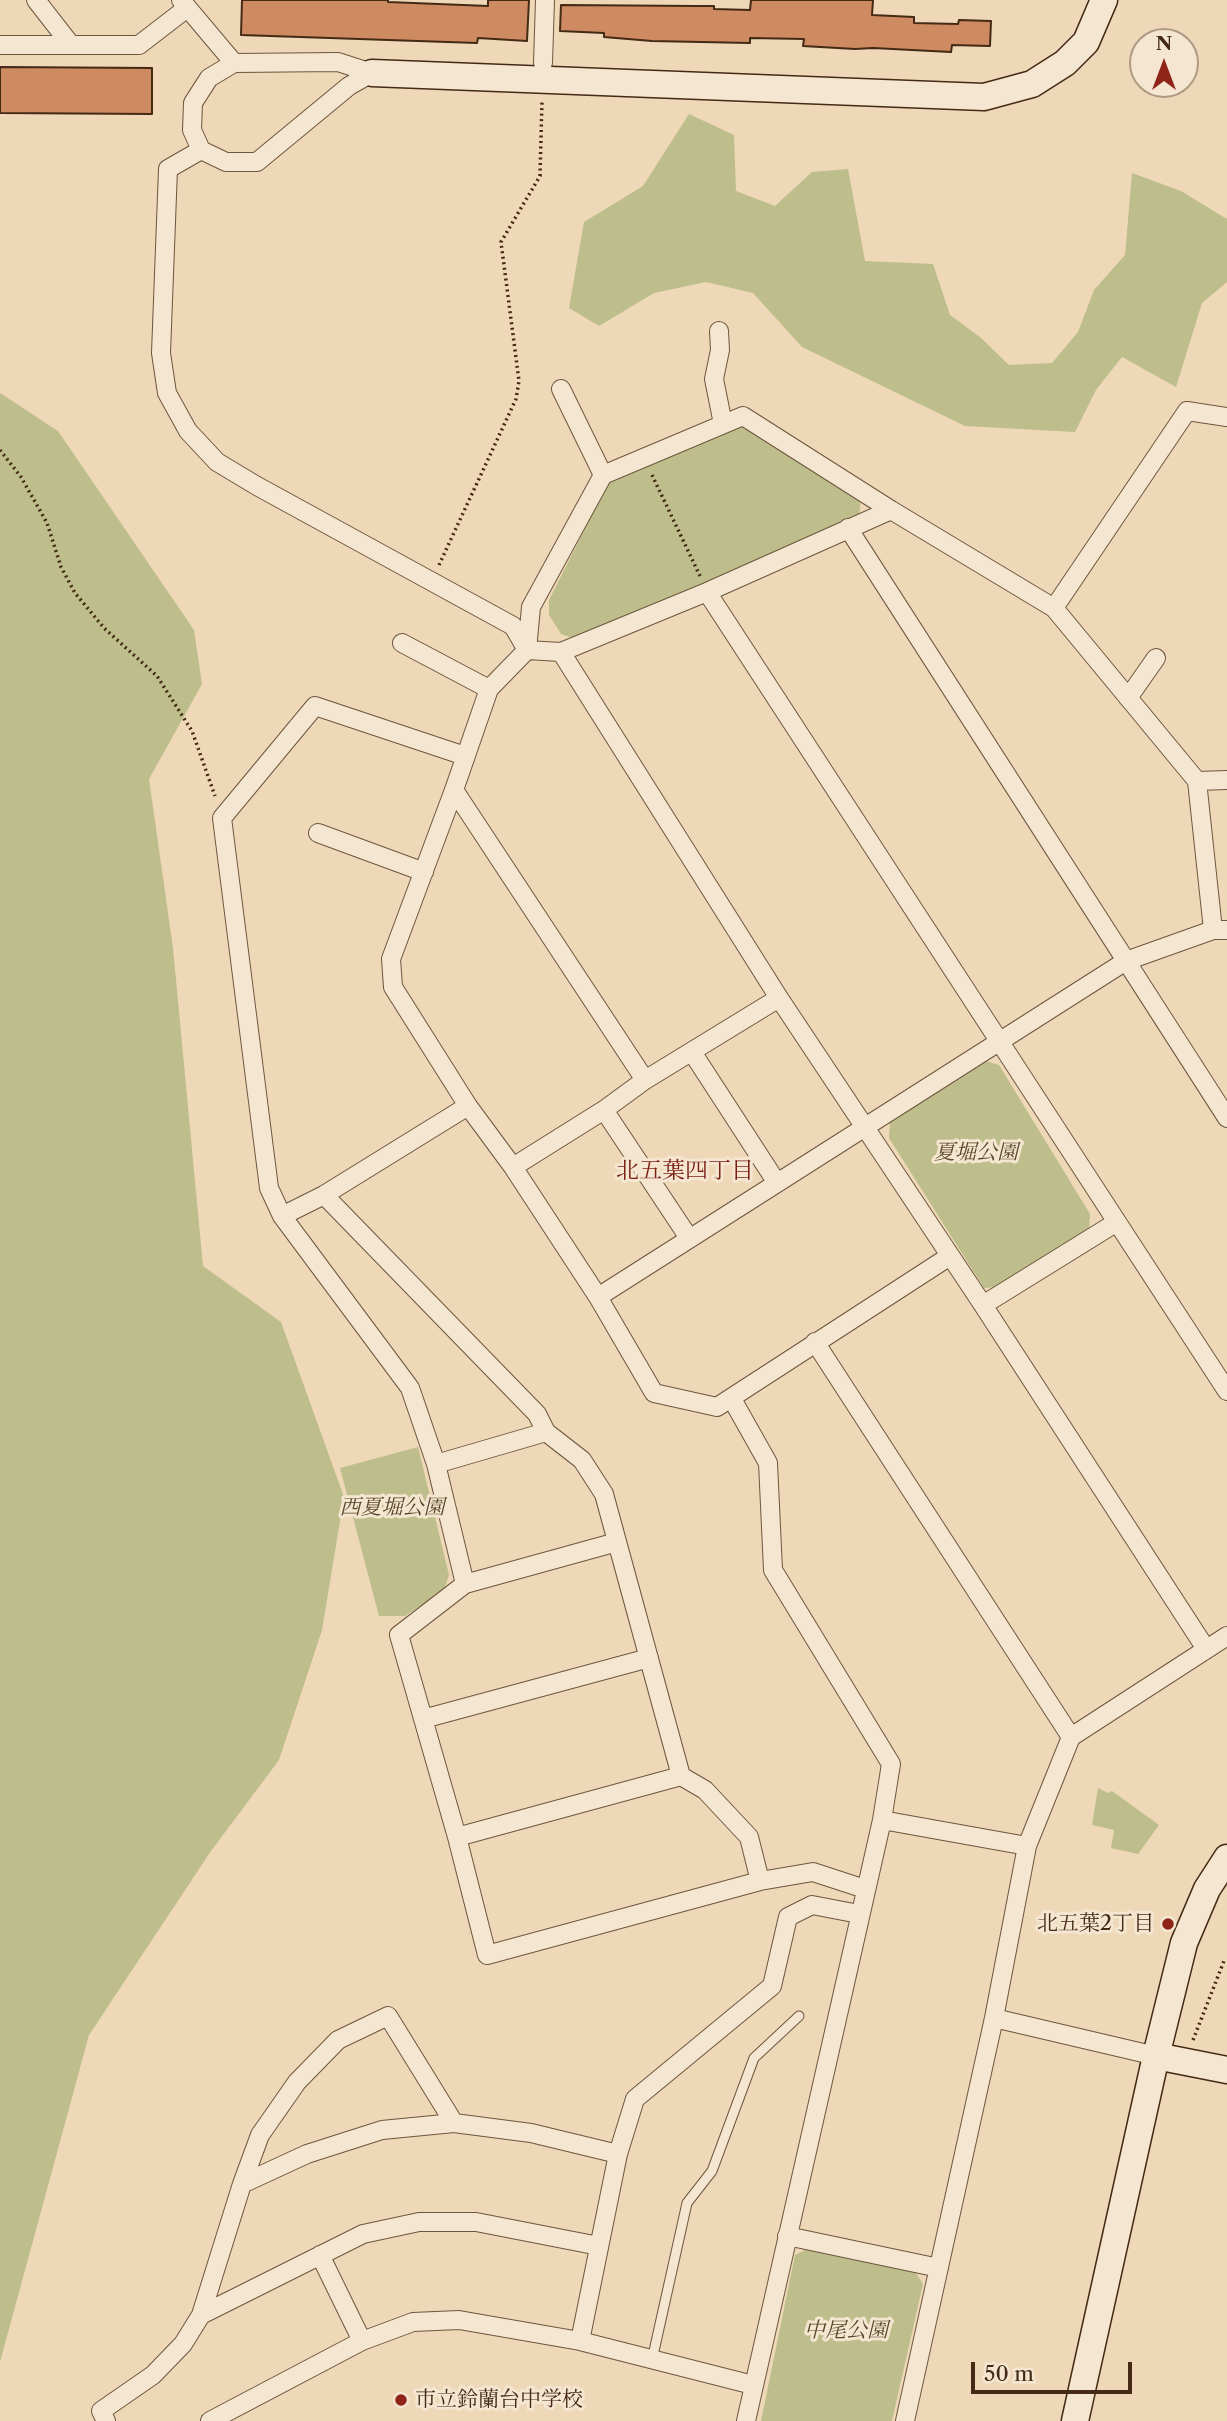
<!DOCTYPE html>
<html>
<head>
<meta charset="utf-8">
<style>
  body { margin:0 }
  #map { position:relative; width:1227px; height:2421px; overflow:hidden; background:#eed8b7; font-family:"Libre Caslon Text",serif }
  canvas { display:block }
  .north { position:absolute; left:1129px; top:28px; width:70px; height:70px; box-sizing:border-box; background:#f4e6d0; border:2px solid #ae9a85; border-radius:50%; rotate:0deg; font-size:19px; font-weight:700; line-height:28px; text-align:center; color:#442915 }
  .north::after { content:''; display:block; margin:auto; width:24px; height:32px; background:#8f2418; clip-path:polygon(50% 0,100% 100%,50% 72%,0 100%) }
  .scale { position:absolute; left:971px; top:2362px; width:161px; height:32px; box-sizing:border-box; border:4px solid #442915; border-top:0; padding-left:9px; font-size:21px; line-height:24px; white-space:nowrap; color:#442915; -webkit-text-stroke:5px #f4e6d0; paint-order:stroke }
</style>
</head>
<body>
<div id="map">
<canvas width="1227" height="2421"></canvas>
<div class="north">N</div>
<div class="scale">50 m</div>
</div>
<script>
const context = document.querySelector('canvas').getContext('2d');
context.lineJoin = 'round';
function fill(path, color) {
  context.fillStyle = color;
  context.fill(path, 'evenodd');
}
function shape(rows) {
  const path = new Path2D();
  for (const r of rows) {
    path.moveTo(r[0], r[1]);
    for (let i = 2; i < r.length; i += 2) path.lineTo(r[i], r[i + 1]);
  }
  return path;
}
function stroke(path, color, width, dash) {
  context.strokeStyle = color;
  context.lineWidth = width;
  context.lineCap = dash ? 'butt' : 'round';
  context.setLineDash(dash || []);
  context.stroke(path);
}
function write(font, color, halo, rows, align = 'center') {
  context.font = font + ' "Libre Caslon Text","Noto Serif JP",serif';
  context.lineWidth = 6;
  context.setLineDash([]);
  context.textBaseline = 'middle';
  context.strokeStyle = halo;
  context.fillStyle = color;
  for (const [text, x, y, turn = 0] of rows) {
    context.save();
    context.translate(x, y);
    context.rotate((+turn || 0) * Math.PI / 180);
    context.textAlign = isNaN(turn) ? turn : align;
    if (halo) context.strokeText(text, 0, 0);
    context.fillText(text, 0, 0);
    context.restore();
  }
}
fill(shape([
  [689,114,734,135,736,191,775,206,812,172,848,169,865,261,933,264,950,315,980,337,1009,365,1052,363,1078,332,1094,290,1125,255,1132,173,1181,191,1227,219,1227,282,1202,303,1176,387,1122,357,1096,390,1075,432,965,426,802,347,753,293,706,282,654,293,599,326,569,308,584,222,643,186],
  [0,393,58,431,194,630,202,684,149,779,173,948,203,1266,281,1322,344,1497,322,1630,279,1760,211,1851,89,2035,0,2362],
  [748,424,861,497,859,518,579,640,561,634,549,615,549,600,608,483],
  [982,1060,999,1065,1090,1214,1089,1230,998,1287,984,1288,889,1138,890,1122],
  [418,1447,449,1575,444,1590,405,1616,379,1616,340,1468],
  [1098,1788,1108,1793,1112,1791,1159,1825,1138,1854,1111,1848,1114,1830,1092,1825],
  [807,2249,914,2270,923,2284,892,2421,761,2421,795,2255]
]), '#bdbe8b');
const building = shape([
  [242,0,388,0,388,2,488,6,488,0,529,0,527,41,478,38,477,43,241,35,242,0],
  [751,0,873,0,872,15,914,17,914,23,958,24,959,20,991,21,990,46,952,45,951,52,873,48,855,49,803,46,804,39,750,38,750,43,652,41,604,37,604,33,560,31,561,5,696,6,714,6,714,9,750,10,751,0],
  [0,67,152,68,152,114,0,113,0,67]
]);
fill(building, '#ce8b62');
stroke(building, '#442915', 2);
const lane = shape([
  [652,2360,687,2203,712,2171,754,2058,799,2016]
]);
const street = shape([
  [36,0,71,45],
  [181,0,234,63],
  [0,45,139,45,187,8],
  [338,62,372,73,349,86,257,162,226,162,201,150,192,130,193,103,209,78,234,63,338,62],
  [543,63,545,0],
  [201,150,168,169,161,353,167,393,188,431,217,462,257,486,513,626,527,650,561,652,707,592,891,510],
  [719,331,720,350,714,379,723,424],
  [561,389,603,475],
  [848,528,1227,1118],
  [707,592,1227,1391],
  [1054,608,1187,411,1227,417],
  [402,643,489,689],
  [561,652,779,998,983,1305,1206,1649],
  [1128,698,1156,658],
  [465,756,315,706,222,818,269,1188,282,1216,410,1388,436,1464,465,1584,399,1635,457,1837,487,1955,760,1881,813,1872,865,1889],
  [1197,781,1213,930],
  [454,790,645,1080],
  [318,833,424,872],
  [692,1052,777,1183],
  [604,1110,689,1238],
  [513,1167,604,1110,645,1080,779,998],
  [324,1195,537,1414,546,1432],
  [282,1216,324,1195,468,1106],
  [950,1256,717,1407,654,1393,598,1297,513,1167,468,1106,393,987,391,959,454,790,489,689,527,650,531,607,603,475,743,416,891,510,1054,608,1197,781,1227,780],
  [598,1297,1126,961,1213,930,1227,930],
  [983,1305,1117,1222],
  [815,1342,1071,1737],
  [732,1399,768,1463,773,1570,891,1764,882,1820,746,2421],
  [436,1464,546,1432,582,1460,604,1494,681,1776,705,1790,749,1837,760,1881],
  [465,1584,617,1542],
  [423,1719,649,1658],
  [882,1820,1027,1846],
  [457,1837,681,1776],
  [994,2018,1156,2056],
  [242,2184,307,2154,382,2130,454,2123,531,2133,618,2154],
  [787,2236,939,2268],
  [320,2255,362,2341],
  [201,2315,363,2234,419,2222,476,2222,599,2246],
  [580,2341,618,2154,635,2099,772,1986,788,1917,812,1905,859,1914],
  [106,2421,101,2411,153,2375,183,2344,201,2315,242,2184,260,2135,297,2082,338,2040,388,2016,454,2123],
  [210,2421,362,2341,413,2322,459,2320,580,2341,753,2385],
  [905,2421,994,2018,1027,1846,1071,1737,1227,1636]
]);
const secondary = shape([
  [372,73,984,97,1032,84,1065,63,1086,42,1104,0],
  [1156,2056,1227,2070],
  [1075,2421,1156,2056,1184,1943,1207,1889,1227,1858]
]);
stroke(lane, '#6e553e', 11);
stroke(street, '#6e553e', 20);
stroke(secondary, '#442915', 29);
stroke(shape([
  [0,450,21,477,47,523,61,567,75,593,104,628,157,676,192,731,215,796],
  [652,475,700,576],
  [439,565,516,399,519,381,501,242,540,176,542,101],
  [1193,2040,1224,1961,1227,1962]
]), '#442915', 3.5, [2, 3.5]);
stroke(lane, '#f4e6d0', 9);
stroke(street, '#f4e6d0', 18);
stroke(secondary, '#f4e6d0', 26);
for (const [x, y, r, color] of [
  [1168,1924,7,"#8f2418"],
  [401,2400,7,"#8f2418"]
]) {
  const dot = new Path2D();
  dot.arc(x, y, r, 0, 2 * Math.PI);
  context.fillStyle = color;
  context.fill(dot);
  stroke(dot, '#f4e6d0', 2.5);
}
write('italic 21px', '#5c472d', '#f4e6d0', [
  ["夏堀公園",976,1153],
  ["西夏堀公園",392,1508],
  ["中尾公園",846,2331]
]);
write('21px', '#442915', '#f4e6d0', [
  ["北五葉2丁目",1154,1924],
  ["市立鈴蘭台中学校",415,2400,"left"]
], 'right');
write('23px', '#7a1f14', '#f4e6d0', [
  ["北五葉四丁目",685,1171]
]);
</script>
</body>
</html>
